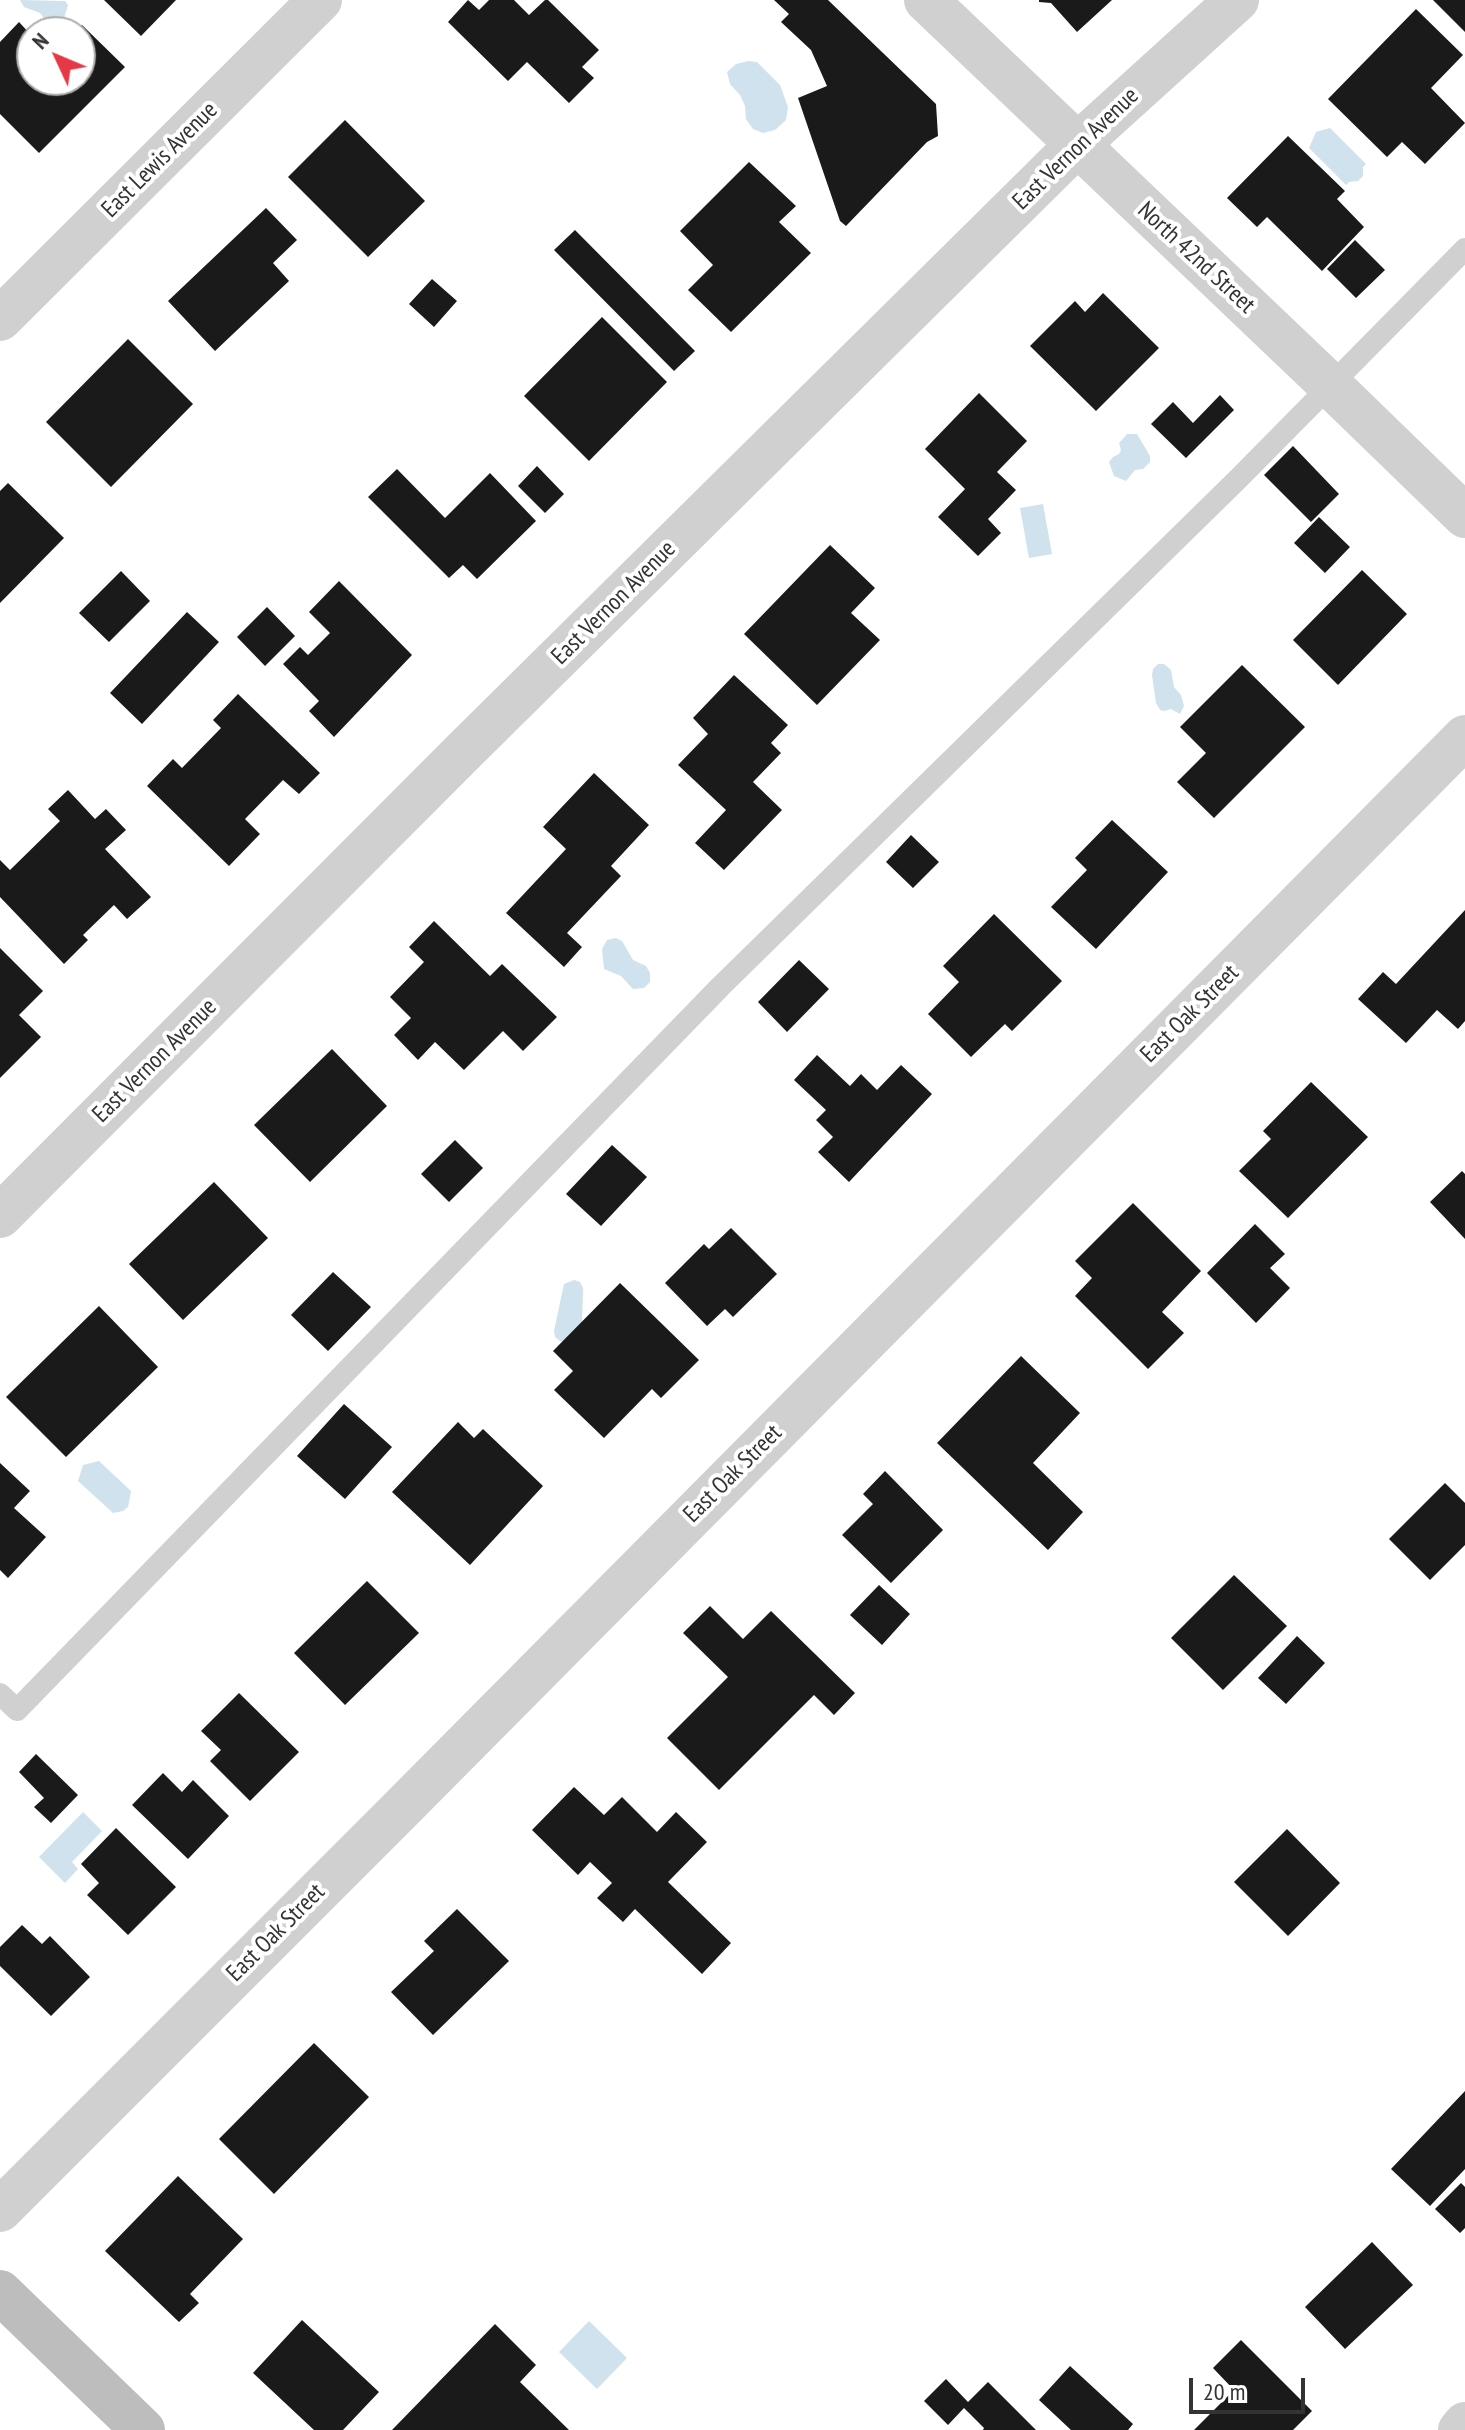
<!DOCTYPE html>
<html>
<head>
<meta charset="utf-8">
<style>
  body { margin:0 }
  #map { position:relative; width:1465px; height:2430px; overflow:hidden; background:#fff; font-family:"PT Sans Narrow",sans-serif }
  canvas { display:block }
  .north { position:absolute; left:16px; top:16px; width:80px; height:80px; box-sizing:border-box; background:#fff; border:2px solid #adadad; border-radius:50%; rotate:314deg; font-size:22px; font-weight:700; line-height:32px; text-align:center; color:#333 }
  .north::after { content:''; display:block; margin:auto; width:28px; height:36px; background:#e63946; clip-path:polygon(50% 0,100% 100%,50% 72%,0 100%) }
  .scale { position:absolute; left:1189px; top:2378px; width:116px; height:36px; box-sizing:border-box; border:4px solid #333; border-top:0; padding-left:10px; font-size:24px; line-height:28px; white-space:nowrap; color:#333; -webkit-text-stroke:6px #fff; paint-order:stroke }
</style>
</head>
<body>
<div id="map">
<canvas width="1465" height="2430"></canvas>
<div class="north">N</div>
<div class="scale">20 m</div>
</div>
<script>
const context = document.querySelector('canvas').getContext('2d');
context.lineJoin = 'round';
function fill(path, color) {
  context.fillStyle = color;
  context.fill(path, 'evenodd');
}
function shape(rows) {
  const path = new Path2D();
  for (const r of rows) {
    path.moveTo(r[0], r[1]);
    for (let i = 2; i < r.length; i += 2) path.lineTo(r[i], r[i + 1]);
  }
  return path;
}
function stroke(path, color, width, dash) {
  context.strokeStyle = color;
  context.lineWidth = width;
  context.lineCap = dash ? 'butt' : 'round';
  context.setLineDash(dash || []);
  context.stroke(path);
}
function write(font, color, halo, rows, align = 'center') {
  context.font = font + ' "PT Sans Narrow",sans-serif';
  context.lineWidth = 8;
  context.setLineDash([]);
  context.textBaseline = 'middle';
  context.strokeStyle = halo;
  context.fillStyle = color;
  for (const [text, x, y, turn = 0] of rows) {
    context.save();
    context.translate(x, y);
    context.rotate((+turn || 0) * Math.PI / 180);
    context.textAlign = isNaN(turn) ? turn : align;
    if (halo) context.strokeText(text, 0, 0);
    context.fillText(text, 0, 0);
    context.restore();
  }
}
fill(shape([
  [20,0,65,1,68,5,60,32,43,32,43,17,40,13,24,7],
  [748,61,757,62,780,85,788,107,786,120,775,130,763,133,753,129,746,119,745,106,740,95,730,84,727,72,736,64],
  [1330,128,1366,164,1363,167,1363,176,1358,181,1349,182,1346,185,1309,148,1316,132],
  [1127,434,1137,434,1150,456,1150,462,1143,469,1135,470,1126,481,1114,476,1109,462,1113,457,1119,454,1121,450,1119,443],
  [1043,504,1052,554,1029,558,1020,508],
  [1158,664,1164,664,1171,670,1174,687,1181,695,1184,706,1180,714,1171,709,1164,711,1160,710,1156,703,1152,675,1153,669],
  [616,938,622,941,633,960,646,966,650,973,650,982,644,988,633,989,621,976,604,969,602,949,607,940],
  [574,1280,580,1282,583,1288,582,1326,567,1342,560,1341,555,1337,554,1331,564,1284],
  [99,1461,131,1491,128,1507,123,1511,113,1513,78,1481,83,1465],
  [83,1812,102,1831,72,1862,78,1869,65,1883,39,1857],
  [589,2321,627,2358,597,2389,559,2352]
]), '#cfe2ee');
fill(shape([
  [104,0,176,0,141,36],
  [468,0,479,10,489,0,514,0,529,15,545,0,548,0,599,50,582,67,594,78,569,103,527,62,508,81,448,22],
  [774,0,828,0,936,104,938,136,927,142,846,226,840,221,798,98,827,86,811,50,781,22,789,14],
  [1039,0,1112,0,1077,32,1051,3,1039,2],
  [1433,0,1465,0,1465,32],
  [1416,9,1463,55,1431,88,1465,123,1425,164,1402,142,1387,157,1328,99],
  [19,22,32,36,32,80,80,80,80,32,76,32,82,25,125,67,39,153,0,114,0,42],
  [345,120,425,201,368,257,288,177],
  [1288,136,1345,191,1337,199,1364,227,1322,271,1267,217,1257,227,1227,198],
  [749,162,796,206,779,222,811,253,731,332,688,290,713,265,680,231],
  [266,208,297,240,273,263,289,281,215,351,168,301],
  [575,230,695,351,674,371,554,250],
  [1355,240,1385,270,1356,298,1327,269],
  [432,279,457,301,434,327,409,304],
  [1103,293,1159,348,1096,411,1030,346,1075,301,1085,312],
  [602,317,667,382,589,461,524,396],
  [128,339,193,404,111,487,46,422],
  [979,393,1027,441,997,472,1016,490,988,519,1001,533,978,556,938,517,965,489,925,449],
  [1220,395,1234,410,1186,458,1151,424,1173,402,1193,423],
  [1293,446,1339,494,1311,522,1264,475],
  [537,466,564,494,545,513,518,486],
  [397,469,445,518,490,473,536,521,477,579,463,565,449,578,368,497],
  [8,483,64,538,0,603,0,491],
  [1319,517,1350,547,1325,573,1294,543],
  [830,545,875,588,851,613,880,640,817,705,744,634],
  [1362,570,1407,614,1338,685,1293,640],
  [121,571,150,601,109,642,79,613],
  [339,581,412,655,334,737,309,711,319,701,283,664,300,647,308,655,330,633,309,612],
  [267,607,295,636,265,666,237,637],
  [187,612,219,642,142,724,110,693],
  [1242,665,1305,727,1214,818,1177,782,1206,753,1180,727],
  [734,675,788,725,771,743,781,753,753,782,782,810,724,870,695,843,726,810,678,765,708,734,693,718],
  [238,694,320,773,299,794,283,780,245,819,260,834,229,866,147,786,173,759,182,768,221,728,213,720],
  [594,773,649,825,611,866,621,876,567,933,582,947,564,967,506,913,566,849,543,827],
  [68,790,95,819,106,809,126,830,105,849,151,897,127,919,114,905,83,935,88,940,64,964,0,897,0,860,10,870,60,821,48,809],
  [1112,820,1168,872,1096,949,1051,907,1087,870,1075,858],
  [911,835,939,862,913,888,886,862],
  [1465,910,1465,1021,1458,1029,1437,1010,1406,1043,1358,999,1383,972,1396,984],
  [994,914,1062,981,1012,1031,1005,1024,971,1057,928,1014,959,982,943,966],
  [434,921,490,976,502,964,557,1017,523,1051,503,1031,464,1070,435,1042,418,1060,394,1035,411,1018,390,997,424,962,409,947],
  [0,948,43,991,19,1015,41,1037,0,1078],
  [799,960,829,989,787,1032,758,1002],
  [332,1049,387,1106,310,1182,254,1125],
  [817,1055,850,1086,861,1074,877,1090,901,1065,932,1094,849,1182,818,1152,833,1137,816,1120,826,1110,794,1080],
  [1311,1082,1368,1137,1288,1218,1239,1171,1271,1139,1263,1131],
  [455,1140,483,1168,449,1202,421,1174],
  [612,1145,647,1177,601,1226,566,1194],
  [1462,1171,1465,1174,1465,1239,1430,1202],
  [214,1182,268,1238,183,1320,129,1264],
  [1133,1203,1201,1271,1162,1312,1184,1333,1148,1369,1075,1296,1092,1278,1075,1261],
  [1255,1224,1285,1254,1270,1268,1290,1288,1256,1323,1207,1273],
  [731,1228,777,1274,733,1317,725,1309,707,1326,665,1283,704,1244,709,1249],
  [333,1272,371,1307,328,1351,291,1315],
  [620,1283,699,1360,661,1398,652,1389,604,1438,554,1390,573,1371,553,1351],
  [99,1306,158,1367,66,1457,6,1397],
  [1021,1356,1080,1413,1033,1463,1083,1512,1048,1550,937,1443],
  [344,1404,392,1447,345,1499,297,1456],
  [458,1422,474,1438,483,1429,543,1486,470,1565,392,1492],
  [0,1463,30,1491,14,1508,46,1537,8,1578,0,1570],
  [885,1471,943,1530,891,1583,842,1535,873,1504,863,1494],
  [1445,1483,1465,1503,1465,1545,1430,1580,1389,1539],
  [1234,1575,1287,1626,1223,1690,1171,1638],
  [367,1581,419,1633,345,1705,294,1653],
  [879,1585,910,1614,882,1645,850,1615],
  [710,1606,743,1639,771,1611,855,1693,834,1715,814,1695,719,1790,667,1738,728,1677,683,1633],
  [1297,1636,1325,1663,1286,1704,1258,1678],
  [239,1693,299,1752,250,1801,210,1761,221,1750,201,1731],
  [36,1754,78,1795,51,1823,34,1807,44,1798,19,1772],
  [163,1773,182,1792,193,1780,229,1816,188,1859,132,1805],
  [574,1787,604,1815,622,1797,657,1832,676,1812,707,1842,668,1882,731,1943,702,1974,635,1909,623,1922,597,1898,612,1883,590,1862,578,1875,532,1830],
  [116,1828,176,1887,128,1935,87,1895,99,1883,81,1864],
  [1287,1829,1340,1883,1288,1936,1234,1882],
  [457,1909,509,1961,433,2035,391,1992,434,1951,424,1941],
  [22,1925,42,1944,50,1936,90,1977,51,2016,0,1966,0,1947],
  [314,2043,369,2097,274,2194,219,2139],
  [1465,2091,1465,2169,1430,2206,1391,2169],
  [178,2176,243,2239,190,2294,199,2303,179,2322,105,2251],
  [1461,2183,1465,2187,1465,2228,1460,2233,1435,2209],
  [1372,2242,1413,2285,1345,2349,1305,2307],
  [302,2320,379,2392,343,2430,314,2430,253,2373],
  [495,2324,536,2365,520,2382,569,2430,392,2430],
  [1241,2340,1312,2411,1293,2430,1194,2430,1234,2390,1213,2368],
  [1070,2366,1133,2424,1128,2430,1071,2430,1039,2400],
  [946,2379,968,2402,988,2382,1036,2430,983,2430,984,2428,964,2408,948,2425,924,2401]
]), '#1a1a1a');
stroke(shape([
  [0,1694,17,1710,721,986,1239,478,1465,249]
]), '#d0d0d0', 22);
stroke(shape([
  [926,0,1330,385,1465,516],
  [0,319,320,0],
  [0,1216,466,749,1077,145,1237,0],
  [1460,2430,1465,2424]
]), '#d0d0d0', 44);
stroke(shape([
  [0,2210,402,1808,1465,737]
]), '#d0d0d0', 44);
stroke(shape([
  [0,2292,143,2430]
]), '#bdbdbd', 44);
write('24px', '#333', '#fff', [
  ["East Vernon Avenue",1076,149,-44],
  ["East Lewis Avenue",160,160,-45],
  ["North 42nd Street",1196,258,43],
  ["East Vernon Avenue",614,603,-45],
  ["East Oak Street",1190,1014,-45],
  ["East Vernon Avenue",155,1061,-45],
  ["East Oak Street",733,1474,-45],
  ["East Oak Street",276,1933,-45]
]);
</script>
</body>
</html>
